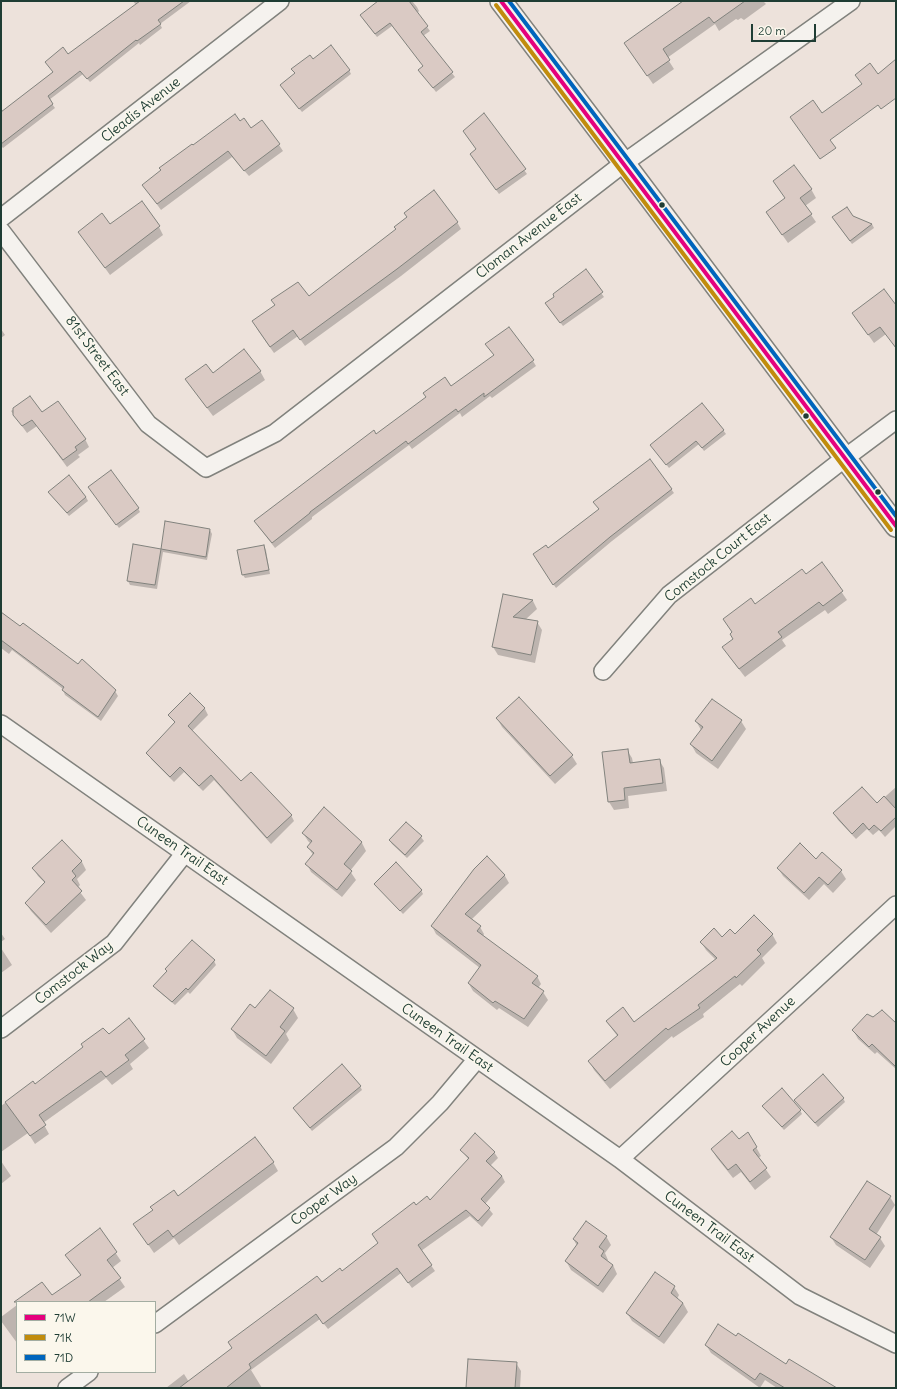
<!DOCTYPE html>
<html>
<head>
<meta charset="utf-8">
<style>
  body { margin:0 }
  #map { position:relative; width:897px; height:1389px; overflow:hidden; background:#ede2db; font-family:Delius,sans-serif }
  canvas { display:block }
  .frame { position:absolute; inset:0; border:2px solid #1f3d34; pointer-events:none }
  .legend { position:absolute; left:16px; top:1301px; width:140px; height:72px; box-sizing:border-box; background:#fbf7ec; border:1px solid #a3ada2; margin:0; padding:5px 7px; list-style:none; font-size:12px; color:#1f3d34 }
  .legend li { display:flex; align-items:center; gap:8px; height:20px }
  .legend b { width:20px; border:1px solid #a3ada2 }
  .scale { position:absolute; left:751px; top:24px; width:65px; height:18px; box-sizing:border-box; border:2px solid #1f3d34; border-top:0; padding-left:5px; font-size:12px; line-height:14px; white-space:nowrap; color:#1f3d34; -webkit-text-stroke:3px #fbf7ec; paint-order:stroke }
</style>
</head>
<body>
<div id="map">
<canvas width="897" height="1389"></canvas>
<div class="frame"></div>
<ul class="legend">
<li><b style="height:5px;background:#e5007d"></b>71W</li>
<li><b style="height:5px;background:#c18c0d"></b>71K</li>
<li><b style="height:5px;background:#0065bd"></b>71D</li>
</ul>
<div class="scale">20 m</div>
</div>
<script>
const context = document.querySelector('canvas').getContext('2d');
context.lineJoin = 'round';
function fill(path, color) {
  context.fillStyle = color;
  context.fill(path, 'evenodd');
}
function shape(rows) {
  const path = new Path2D();
  for (const r of rows) {
    path.moveTo(r[0], r[1]);
    for (let i = 2; i < r.length; i += 2) path.lineTo(r[i], r[i + 1]);
  }
  return path;
}
function stroke(path, color, width, dash) {
  context.strokeStyle = color;
  context.lineWidth = width;
  context.lineCap = dash ? 'butt' : 'round';
  context.setLineDash(dash || []);
  context.stroke(path);
}
function write(font, color, halo, rows, align = 'center') {
  context.font = font + ' Delius,sans-serif';
  context.lineWidth = 3;
  context.setLineDash([]);
  context.textBaseline = 'middle';
  context.strokeStyle = halo;
  context.fillStyle = color;
  for (const [text, x, y, turn = 0] of rows) {
    context.save();
    context.translate(x, y);
    context.rotate((+turn || 0) * Math.PI / 180);
    context.textAlign = isNaN(turn) ? turn : align;
    if (halo) context.strokeText(text, 0, 0);
    context.fillText(text, 0, 0);
    context.restore();
  }
}
fill(shape([
  [133,1,191,1,160,24,162,28,140,45,139,43,90,82,83,74,49,100,55,108,3,148,1,146,1,108,3,111,53,72,68,56,136,5],
  [379,1,412,1,417,7,419,11,417,13,430,31,423,36,455,77,436,92,422,74,424,66,392,26,377,37,363,19],
  [698,1,766,1,764,2,766,4,744,20,741,18,738,20,736,19,719,31,715,24,667,58,674,69,653,84,625,43],
  [313,60,349,70,351,74,302,112,283,89,295,74,293,69],
  [483,115,527,174,499,194,473,158,477,150],
  [240,123,279,145,283,151,249,176,232,157,161,210,143,185],
  [774,182,811,189,816,198,805,206,816,222,788,243,767,213,786,199],
  [852,216,872,224,874,228,852,244,835,221],
  [457,222,461,229,401,276,305,346,298,336,274,353,257,329,308,298],
  [159,227,163,235,110,275,79,232],
  [585,271,604,297,563,326,548,307,555,297],
  [896,306,895,347,886,334,874,343,853,313],
  [1,329,5,335,1,338],
  [490,350,533,361,536,366,492,398,490,396,462,417,460,413,412,449,409,445,312,517,312,519,275,548,258,526,376,435,451,387,495,356],
  [260,371,265,380,213,416,186,380,213,374],
  [30,397,42,414,85,439,89,447,78,455,80,457,67,467,37,426,27,433,11,411],
  [723,430,726,434,704,451,699,444,669,468,654,449],
  [650,460,674,493,612,541,556,588,536,559,600,509],
  [92,491,138,508,140,512,119,528],
  [52,496,86,497,88,501,69,516],
  [166,523,210,530,212,534,207,560,163,552,157,589,130,585,128,581,134,545,162,550],
  [264,546,266,550,270,574,245,578,243,575],
  [822,563,847,600,828,614,825,610,782,640,786,646,745,677,728,655,734,639,733,633,724,620,755,605,805,576],
  [504,595,533,601,537,609,525,620,537,622,542,630,535,663,498,655,493,647],
  [1,613,20,628,79,665,115,691,118,696,101,721,65,695,63,690,63,689,12,650,9,654,1,648],
  [190,694,205,709,208,715,192,731,241,782,291,815,294,821,271,844,214,780,203,791,184,772,174,782,151,759,148,753,175,723,169,715],
  [497,718,572,756,577,764,555,784,502,727],
  [696,721,741,721,746,729,718,769,696,753,691,744,701,730],
  [627,750,632,758,633,763,659,760,664,768,667,791,628,796,629,808,614,810,609,802],
  [896,787,896,826,885,837,879,830,873,835,867,829,856,839,838,820,834,813,877,804],
  [324,808,362,843,366,851,350,871,356,880,342,897,311,872,307,864,313,855,308,847,311,844,308,841,303,833],
  [406,823,421,837,424,841,407,858,392,844,390,841],
  [62,841,82,862,86,870,77,879,80,885,77,888,86,900,51,933,31,911,26,903,45,883,38,876,33,868],
  [487,858,505,876,509,883,471,920,480,927,484,934,483,936,537,976,541,984,538,988,543,992,548,1000,528,1027,499,1008,497,1010,473,991,469,984,480,968,436,934,432,926],
  [816,860,841,871,846,879,833,893,824,884,809,900,783,876,778,868],
  [375,884,421,890,423,894,403,914],
  [1,933,5,939,1,942],
  [772,934,777,943,762,958,765,963,742,986,740,984,703,1014,704,1017,673,1038,672,1036,610,1089,594,1070,589,1061,618,1037,607,1022,634,1023,716,960,706,950,701,942,735,935],
  [1,948,12,965,1,973],
  [214,961,216,965,190,994,188,992,175,1005,157,990,154,986,168,972,166,969],
  [270,991,293,1009,298,1018,286,1034,289,1040,271,1064,237,1038,232,1029,256,1010],
  [873,1018,896,1024,896,1069,877,1052,875,1054,858,1039,853,1030],
  [129,1020,149,1048,130,1064,133,1069,112,1085,106,1078,43,1123,49,1134,35,1144,28,1133,1,1152,1,1106,33,1082,35,1085,109,1035],
  [360,1086,362,1090,312,1131,294,1108],
  [843,1098,845,1102,818,1127,798,1104],
  [766,1110,800,1110,802,1114,784,1130],
  [739,1141,756,1147,761,1156,758,1158,771,1177,755,1190,741,1172,733,1178,717,1158,712,1150],
  [461,1150,494,1152,498,1158,490,1166,502,1176,505,1182,485,1204,493,1214,482,1227,470,1216,421,1251,435,1271,412,1288,401,1273,328,1329,320,1319,251,1370,262,1388,166,1388,184,1374,189,1382,321,1283,342,1272,379,1244,416,1206,430,1201,469,1160],
  [1,1161,11,1176,1,1184],
  [273,1162,278,1171,179,1245,174,1238,154,1253,134,1224,178,1197],
  [890,1197,895,1205,876,1235,880,1238,885,1246,870,1268,836,1245,831,1237],
  [100,1230,121,1261,112,1268,125,1287,104,1302,91,1302,81,1288,81,1276,66,1255],
  [606,1236,611,1245,605,1253,608,1260,607,1261,613,1265,617,1274,603,1293,571,1270,566,1261,577,1246,574,1240],
  [655,1273,674,1287,679,1295,677,1299,683,1303,688,1312,664,1344,632,1321,627,1313],
  [17,1305,17,1343,1,1321,1,1317],
  [736,1337,786,1365,835,1388,777,1388,765,1380,760,1388,711,1353,706,1345],
  [516,1363,521,1371,520,1388,467,1388]
]), '#0003');
const building = shape([
  [140,1,184,1,158,20,161,24,137,41,136,40,87,79,80,71,48,96,53,104,1,144,1,112,53,72,45,62,63,47,68,54,140,1],
  [378,1,409,1,428,26,421,32,453,72,433,88,418,70,423,66,390,23,375,34,360,15,378,1],
  [683,1,745,1,714,23,709,17,663,49,670,60,647,76,624,43,683,1],
  [331,45,350,70,299,109,280,85,295,73,291,69,310,55,313,59,331,45],
  [896,59,896,98,881,109,878,105,830,140,836,148,820,159,790,117,813,100,822,113,862,84,855,75,870,63,878,74,896,59],
  [484,113,526,169,496,190,470,154,476,149,463,131,484,113],
  [235,114,240,121,244,118,251,128,262,120,280,144,244,171,228,151,157,204,142,185,161,170,159,168,192,144,193,145,235,114],
  [794,165,812,189,800,198,812,214,782,235,766,212,785,198,773,181,794,165],
  [434,190,458,222,397,269,300,340,293,330,270,347,252,321,275,305,271,300,298,282,309,296,396,229,394,227,407,217,404,213,434,190],
  [142,201,160,226,105,268,78,232,102,213,110,224,142,201],
  [847,207,853,216,872,224,850,241,832,217,847,207],
  [586,269,603,292,560,323,545,303,554,297,553,294,586,269],
  [884,289,896,305,896,348,880,327,868,335,852,313,884,289],
  [509,327,534,360,484,397,484,393,458,412,456,409,408,444,406,441,310,512,310,513,272,543,254,521,374,430,376,434,426,397,423,393,445,377,451,386,494,355,485,344,509,327],
  [244,349,261,371,207,408,185,379,206,364,213,373,244,349],
  [30,396,42,412,58,401,86,439,75,447,77,450,63,460,32,420,22,426,13,415,13,408,30,396],
  [702,403,724,430,702,448,696,441,666,465,650,445,702,403],
  [650,459,672,489,610,537,553,585,533,554,546,545,548,548,599,509,593,502,650,459],
  [111,470,139,508,116,525,88,487,111,470],
  [69,475,86,497,67,513,48,492,69,475],
  [165,521,210,529,206,557,161,549,165,521],
  [133,544,161,549,155,585,127,581,133,544],
  [264,545,269,570,242,575,237,550,264,545],
  [822,562,843,591,823,606,819,602,778,632,782,637,739,669,722,647,733,639,730,634,732,632,723,619,751,598,755,604,802,569,806,574,822,562],
  [503,594,533,600,513,617,538,621,531,655,492,647,503,594],
  [1,612,20,626,23,623,78,664,82,659,116,690,98,717,62,690,64,687,1,640,1,612],
  [190,693,205,708,188,726,241,781,251,772,292,815,267,838,211,775,199,786,180,767,170,777,146,753,175,722,168,715,190,693],
  [519,697,573,755,550,776,496,718,519,697],
  [712,699,742,720,712,761,690,744,703,727,695,721,712,699],
  [628,749,630,763,660,759,663,783,624,788,625,800,608,802,602,752,628,749],
  [862,787,877,803,884,796,896,809,896,817,881,831,874,825,869,830,863,823,852,834,833,813,862,787],
  [324,807,362,842,344,864,352,871,337,890,305,864,314,853,307,847,312,841,302,833,324,807],
  [406,822,422,836,405,855,389,840,406,822],
  [62,840,82,861,72,871,76,876,72,880,82,891,46,925,25,903,45,882,32,868,62,840],
  [800,843,816,859,822,852,842,870,828,885,819,877,804,893,777,868,800,843],
  [487,856,505,875,465,914,481,926,477,931,538,976,532,983,544,991,524,1019,495,1001,493,1003,468,983,481,965,431,926,474,869,487,856],
  [396,862,422,890,400,911,374,884,396,862],
  [754,915,773,934,757,950,761,954,736,978,735,976,698,1005,700,1008,668,1030,666,1028,605,1081,588,1061,618,1035,606,1021,623,1007,634,1022,717,958,700,942,714,928,722,937,730,929,735,934,754,915],
  [192,940,215,960,188,990,186,988,172,1002,153,986,167,971,165,969,192,940],
  [270,990,294,1008,280,1027,285,1031,266,1056,231,1029,250,1004,255,1008,270,990],
  [882,1010,896,1023,896,1067,872,1044,869,1047,852,1030,867,1014,873,1017,882,1010],
  [129,1018,145,1039,125,1055,129,1060,106,1077,101,1071,39,1115,46,1125,30,1136,5,1102,33,1081,35,1084,83,1047,81,1044,103,1028,109,1034,129,1018],
  [342,1064,361,1086,310,1128,293,1108,342,1064],
  [823,1074,844,1098,815,1123,794,1100,823,1074],
  [782,1088,801,1110,782,1127,762,1106,782,1088],
  [732,1131,739,1139,748,1132,757,1147,753,1150,767,1168,750,1182,736,1164,728,1170,711,1149,732,1131],
  [475,1133,495,1152,486,1161,502,1176,481,1199,490,1208,478,1221,466,1210,418,1245,432,1265,408,1283,397,1268,323,1324,316,1314,249,1364,251,1368,226,1388,179,1388,232,1348,228,1342,317,1276,322,1282,340,1268,342,1271,378,1243,372,1234,414,1202,416,1205,427,1196,430,1200,469,1158,460,1150,475,1133],
  [255,1137,274,1162,173,1237,168,1230,148,1245,133,1224,153,1210,150,1207,174,1190,178,1196,255,1137],
  [867,1181,891,1196,869,1229,881,1237,865,1260,830,1237,867,1181],
  [586,1221,607,1236,599,1247,604,1251,601,1256,613,1265,598,1286,565,1261,578,1243,573,1239,586,1221],
  [100,1228,117,1252,107,1260,121,1278,88,1302,14,1302,42,1282,52,1295,81,1275,65,1255,100,1228],
  [655,1272,675,1286,671,1293,683,1303,659,1337,626,1313,655,1272],
  [718,1324,736,1336,738,1333,786,1364,789,1359,837,1388,785,1388,760,1373,755,1380,705,1345,718,1324],
  [468,1359,517,1362,515,1388,466,1388,468,1359]
]);
fill(building, '#dacac4');
stroke(building, '#81827d', 1);
const minor = shape([
  [1,218,280,1],
  [1,231,148,424,206,468,275,433,624,163,851,1],
  [603,671,669,595,845,458,896,420],
  [1,724,620,1159,800,1296,896,1344],
  [1,1029,114,943,184,854],
  [620,1159,896,905],
  [155,1324,396,1147,440,1103,477,1059],
  [67,1388,89,1372]
]);
const tertiary = shape([
  [501,1,624,163,896,526]
]);
stroke(minor, '#81827d', 20);
stroke(tertiary, '#81827d', 24);
stroke(minor, '#f5f2ee', 17);
stroke(tertiary, '#f5f2ee', 21);
stroke(shape([
  [501,1,896,526]
]), '#e5007d', 4);
stroke(shape([
  [496,5,891,530]
]), '#c18c0d', 4);
stroke(shape([
  [509,1,896,516]
]), '#0065bd', 4);
for (const [x, y, r, color] of [
  [662,205,3.5,"#1f3d34"],
  [806,416,3.5,"#1f3d34"],
  [878,492,3.5,"#1f3d34"]
]) {
  const dot = new Path2D();
  dot.arc(x, y, r, 0, 2 * Math.PI);
  context.fillStyle = color;
  context.fill(dot);
  stroke(dot, '#fbf7ec', 1.5);
}
write('14px', '#1f3d34', '#fbf7ec', [
  ["Cleadis Avenue",141,110,-38],
  ["Cloman Avenue East",529,236,-38],
  ["81st Street East",97,356,53],
  ["Comstock Court East",718,558,-39],
  ["Cuneen Trail East",182,851,35],
  ["Comstock Way",74,973,-38],
  ["Cooper Avenue",758,1032,-43],
  ["Cuneen Trail East",447,1038,35],
  ["Cooper Way",324,1200,-36],
  ["Cuneen Trail East",709,1227,37]
]);
</script>
</body>
</html>
